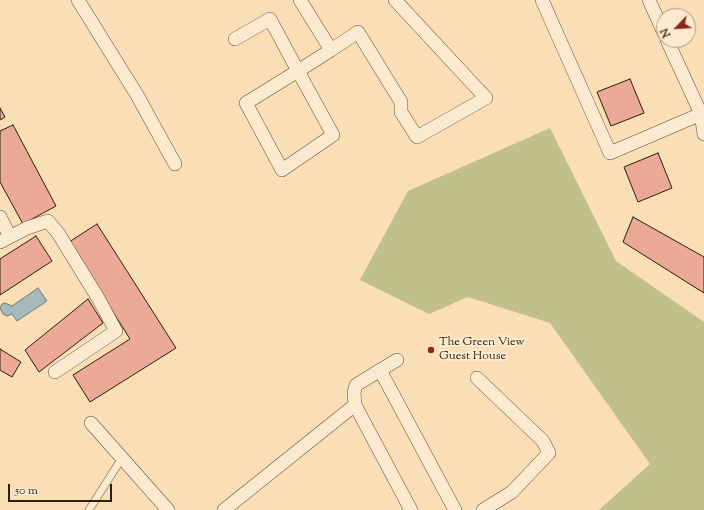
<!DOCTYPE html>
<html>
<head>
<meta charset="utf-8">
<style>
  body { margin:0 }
  #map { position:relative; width:704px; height:510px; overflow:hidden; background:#f9deb6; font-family:"Sorts Mill Goudy",serif }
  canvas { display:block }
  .north { position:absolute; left:656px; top:8px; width:40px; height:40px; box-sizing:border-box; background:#fbead0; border:1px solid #a99881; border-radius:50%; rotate:245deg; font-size:11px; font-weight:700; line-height:16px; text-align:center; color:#2e1d0b }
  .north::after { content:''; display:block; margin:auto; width:14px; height:18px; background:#8f2418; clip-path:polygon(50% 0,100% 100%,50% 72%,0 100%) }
  .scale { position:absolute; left:8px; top:484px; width:104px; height:18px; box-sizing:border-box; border:2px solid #2e1d0b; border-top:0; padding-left:5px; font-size:12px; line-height:14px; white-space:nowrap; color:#2e1d0b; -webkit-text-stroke:3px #fbead0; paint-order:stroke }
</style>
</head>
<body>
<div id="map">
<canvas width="704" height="510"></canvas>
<div class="north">N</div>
<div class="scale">50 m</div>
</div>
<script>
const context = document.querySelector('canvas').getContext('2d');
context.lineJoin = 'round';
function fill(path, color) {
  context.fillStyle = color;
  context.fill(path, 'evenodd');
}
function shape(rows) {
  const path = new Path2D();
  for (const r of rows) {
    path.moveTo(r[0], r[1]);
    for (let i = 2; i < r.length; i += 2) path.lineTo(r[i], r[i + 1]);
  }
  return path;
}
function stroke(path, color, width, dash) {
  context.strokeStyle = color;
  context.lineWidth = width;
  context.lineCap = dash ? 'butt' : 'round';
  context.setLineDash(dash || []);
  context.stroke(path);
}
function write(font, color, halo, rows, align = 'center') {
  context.font = font + ' "Sorts Mill Goudy",serif';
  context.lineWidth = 4;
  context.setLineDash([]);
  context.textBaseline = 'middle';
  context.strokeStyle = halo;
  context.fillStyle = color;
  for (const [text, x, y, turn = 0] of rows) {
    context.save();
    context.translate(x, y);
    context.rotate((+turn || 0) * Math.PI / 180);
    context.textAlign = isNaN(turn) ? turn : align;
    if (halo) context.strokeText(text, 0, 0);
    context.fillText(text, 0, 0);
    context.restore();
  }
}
fill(shape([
  [550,128,616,261,704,322,704,510,599,510,650,464,550,323,468,297,429,314,360,280,408,191]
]), '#c1c08b');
const water = shape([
  [38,288,47,301,17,321,12,314,7,316,3,314,0,308,2,304,5,303,12,306,38,288]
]);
fill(water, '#a4b9ba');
stroke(water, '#757b74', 1);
const building = shape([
  [630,79,644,113,611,126,597,92,630,79],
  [0,108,5,117,0,120,0,108],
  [13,125,56,206,23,224,0,182,0,131,13,125],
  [658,153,672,188,638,202,624,167,658,153],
  [633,217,704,257,704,293,623,242,633,217],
  [97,224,176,348,90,402,73,375,130,339,69,242,97,224],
  [36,236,52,261,0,295,0,259,36,236],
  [88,299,103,323,39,372,25,350,88,299],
  [0,349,21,362,12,377,0,370,0,349]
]);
fill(building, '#eaaa96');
stroke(building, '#2e1d0b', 1);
const lane = shape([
  [89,510,122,458]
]);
const street = shape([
  [78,0,137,95,175,164],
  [300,0,331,50,358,32,401,102,401,112,417,137,486,98,395,0],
  [542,0,610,153,701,114,667,40],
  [649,0,664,33],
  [235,39,270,19,298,71,333,135,282,170,246,103,298,71,331,50],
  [704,113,701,114,704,134],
  [0,217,10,237],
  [0,242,27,228,48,221,58,233,98,298,116,331,55,372],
  [380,370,455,510],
  [477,378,543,441,549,453,512,492,483,510],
  [355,405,354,393,356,385,397,360],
  [91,423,168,510],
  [224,510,355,405,411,510]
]);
stroke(lane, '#614d36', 8);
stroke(street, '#614d36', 14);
stroke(lane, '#fbead0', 7);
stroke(street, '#fbead0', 13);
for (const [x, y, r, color] of [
  [431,350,4,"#8f2418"]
]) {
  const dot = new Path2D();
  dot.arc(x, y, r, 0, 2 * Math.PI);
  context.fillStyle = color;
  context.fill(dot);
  stroke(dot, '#fbead0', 1.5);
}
write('12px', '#2e1d0b', '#fbead0', [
  ["The Green View",439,343],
  ["Guest House",439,357]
], 'left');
</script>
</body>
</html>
